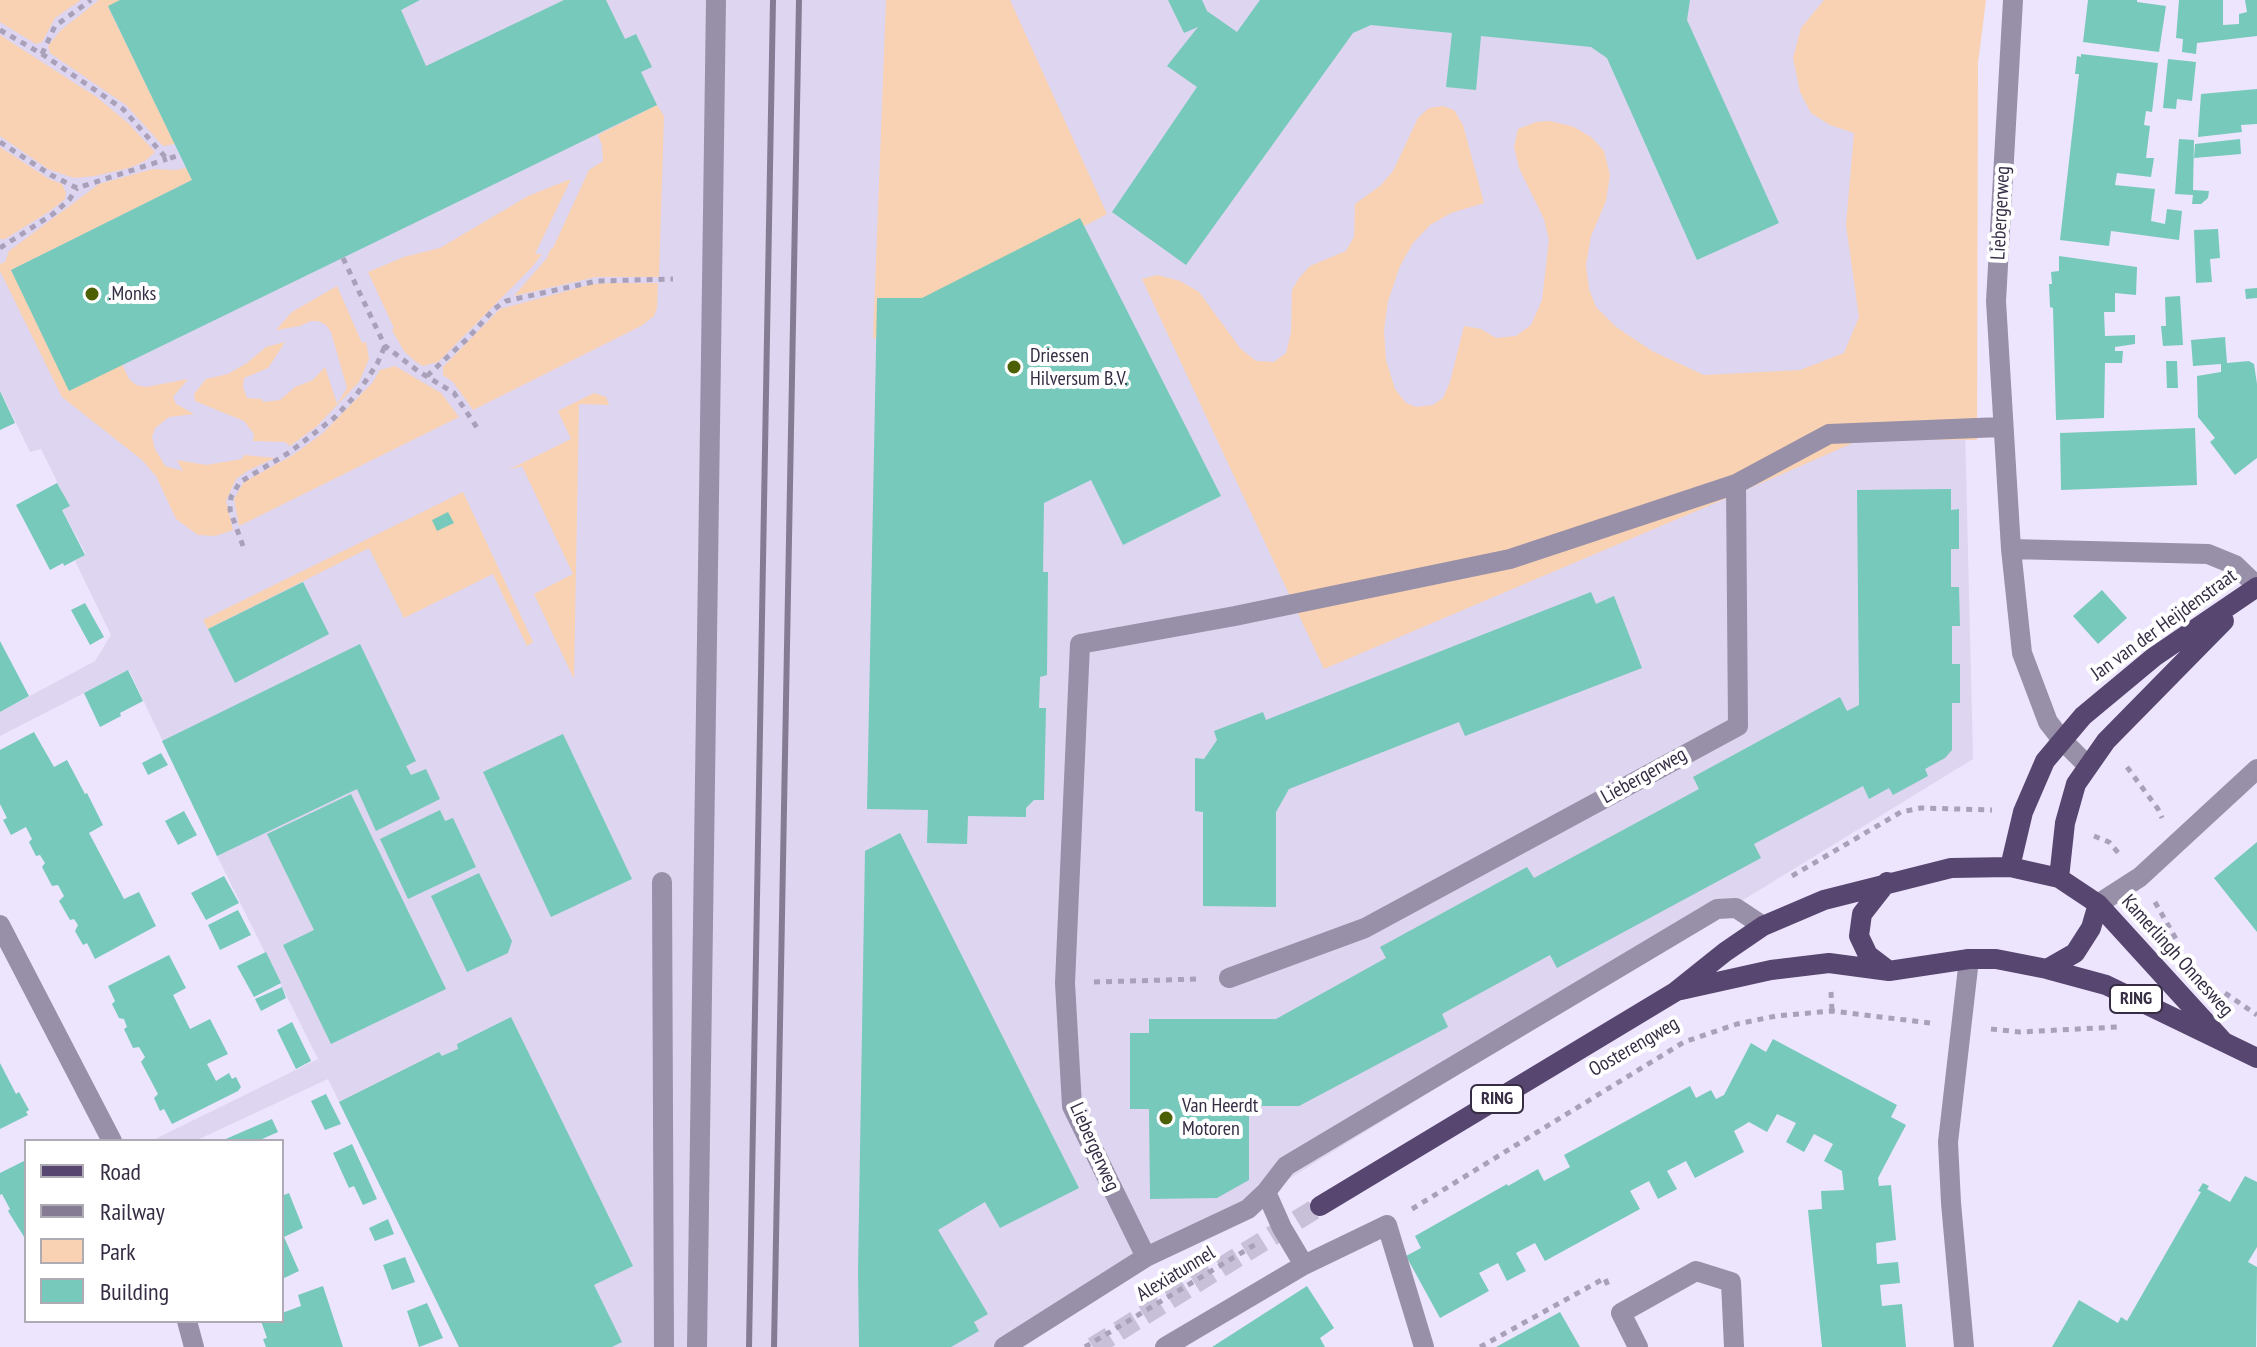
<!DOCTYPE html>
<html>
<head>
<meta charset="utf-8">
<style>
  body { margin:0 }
  #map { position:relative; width:2257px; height:1347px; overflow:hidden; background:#ede5fd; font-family:"PT Sans Narrow",sans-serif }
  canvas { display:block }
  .legend { position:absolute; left:24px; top:1139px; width:260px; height:184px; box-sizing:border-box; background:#fff; border:2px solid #afabb4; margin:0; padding:10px 14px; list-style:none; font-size:24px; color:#362d44 }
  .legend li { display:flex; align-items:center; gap:16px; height:40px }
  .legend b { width:40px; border:2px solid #afabb4 }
</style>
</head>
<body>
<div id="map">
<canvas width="2257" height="1347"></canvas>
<ul class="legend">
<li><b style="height:10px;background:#574670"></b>Road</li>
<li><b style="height:10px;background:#857c94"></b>Railway</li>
<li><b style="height:22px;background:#f8d2b2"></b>Park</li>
<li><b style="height:22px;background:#77c9bb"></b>Building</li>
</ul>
</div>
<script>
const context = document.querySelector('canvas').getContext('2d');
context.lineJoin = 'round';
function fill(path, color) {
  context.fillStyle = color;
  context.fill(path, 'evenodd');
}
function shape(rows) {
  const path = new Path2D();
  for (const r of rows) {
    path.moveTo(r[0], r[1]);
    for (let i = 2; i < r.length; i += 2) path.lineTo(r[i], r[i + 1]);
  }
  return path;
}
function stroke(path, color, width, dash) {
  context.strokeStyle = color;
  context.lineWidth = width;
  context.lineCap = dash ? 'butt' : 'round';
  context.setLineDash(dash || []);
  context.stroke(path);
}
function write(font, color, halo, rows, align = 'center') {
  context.font = font + ' "PT Sans Narrow",sans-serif';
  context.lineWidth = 8;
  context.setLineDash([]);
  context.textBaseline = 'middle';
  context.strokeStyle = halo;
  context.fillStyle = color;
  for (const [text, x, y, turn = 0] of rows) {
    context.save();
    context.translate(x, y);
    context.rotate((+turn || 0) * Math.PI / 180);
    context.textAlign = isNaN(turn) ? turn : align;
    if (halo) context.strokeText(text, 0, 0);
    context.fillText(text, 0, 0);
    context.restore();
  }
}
fill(shape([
  [0,0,1982,0,1961,262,1973,759,1316,1162,1021,1347,459,1347,328,1079,195,1141,151,1141,318,1059,217,856,129,670,0,736,0,712,95,661,111,635,75,561,86,554,62,510,69,506,41,449,30,452,0,390]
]), '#ded5f0');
fill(shape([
  [0,0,81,0,55,18,42,42,36,44,0,22],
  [99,0,120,0,108,7,175,144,163,146,126,105,50,53,48,46,61,30],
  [886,0,1010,0,1107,214,873,339],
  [1824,0,1986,0,1978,63,1977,440,1862,439,1734,495,1324,669,1142,279,1157,275,1180,281,1199,292,1240,348,1256,361,1274,362,1286,353,1291,333,1292,290,1299,278,1310,266,1346,251,1354,237,1355,204,1381,185,1393,171,1418,118,1429,108,1443,106,1454,110,1463,125,1484,203,1451,213,1430,225,1413,243,1400,266,1388,301,1384,330,1386,360,1395,389,1406,403,1416,407,1433,405,1443,398,1450,382,1464,326,1481,329,1496,338,1516,336,1531,325,1542,300,1549,240,1544,219,1519,168,1514,147,1518,129,1536,122,1550,121,1574,127,1591,137,1604,151,1610,175,1606,201,1591,236,1586,265,1589,289,1596,307,1616,327,1652,351,1704,375,1800,370,1844,353,1859,317,1846,225,1854,133,1830,125,1811,113,1800,92,1793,58,1801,28],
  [0,35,98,98,128,123,155,152,145,161,129,168,95,176,74,178,48,169,0,136],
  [657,105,664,116,659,277,596,277,514,296,547,258,550,250,553,248,589,170,603,161,602,145,598,135],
  [0,147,49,179,62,184,66,193,65,199,50,211,5,239,0,239],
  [186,168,192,180,11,270,69,390,122,364,129,379,136,385,146,387,188,379,173,397,176,404,194,414,169,417,155,428,152,437,155,449,165,466,183,471,177,460,206,465,242,459,244,455,275,458,249,470,236,479,226,501,233,530,215,536,198,535,176,519,156,476,142,460,62,397,0,271,0,264,5,262,9,251,99,184,153,169,176,170],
  [571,179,535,254,542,254,533,266,438,362,423,366,416,362,404,351,392,330,394,328,368,272,404,257,440,248,528,196],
  [610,283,658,283,657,308,654,316,641,326,473,410,453,382,443,375,443,367,500,309,593,284],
  [337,286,362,343,366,342,369,359,359,382,316,427,290,446,285,442,253,441,254,434,244,421,195,401,194,394,206,379,228,374,247,363,266,347,285,342,268,368,244,378,243,387,247,398,262,399,263,402,280,400,295,387,313,380,325,367,337,404,347,388,331,332,326,325,318,321,311,321,300,326,276,330,292,312],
  [395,366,441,393,459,417,239,526,234,499,244,482,293,455,323,433,373,382,380,370],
  [594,393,606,397,609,405,579,404,574,679,534,594,573,574,522,466,508,470,571,439,558,411],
  [463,492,533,642,527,646,493,574,404,618,369,548,208,629,203,620]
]), '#f8d2b2');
fill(shape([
  [120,0,420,0,401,10,426,66,564,0,606,0,625,39,636,34,652,67,641,72,657,105,69,391,11,270,192,180,108,6],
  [1168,0,1202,0,1207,11,1237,32,1260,0,1690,0,1687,20,1779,223,1697,260,1607,58,1591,47,1481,36,1476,90,1446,87,1452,33,1371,25,1353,33,1186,265,1112,212,1197,87,1167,66,1198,27,1184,33],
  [2088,0,2137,0,2137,2,2166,6,2159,52,2083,42],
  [2179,0,2223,0,2223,25,2239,24,2239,14,2247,12,2245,0,2257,0,2257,36,2197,43,2196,54,2182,52,2183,39,2176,38],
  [2081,54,2158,63,2152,112,2146,111,2144,125,2150,126,2146,158,2154,158,2151,177,2117,173,2115,185,2155,189,2151,221,2165,224,2167,209,2182,211,2179,240,2111,231,2109,246,2060,240,2079,74,2075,74,2077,56,2081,57],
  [2168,59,2196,62,2192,101,2177,99,2176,109,2163,108],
  [2257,89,2257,124,2241,125,2242,132,2198,137,2201,94],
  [2179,139,2194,140,2193,190,2209,191,2208,198,2201,204,2192,204,2193,195,2175,194],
  [2240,139,2241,154,2194,158,2195,144],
  [1080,218,1221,496,1123,545,1091,480,1044,503,1043,572,1048,572,1047,675,1040,677,1039,708,1046,708,1044,800,1034,800,1026,808,1026,817,968,816,967,844,927,843,928,810,867,809,877,298,922,298],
  [2218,229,2220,258,2210,259,2212,282,2196,283,2194,230],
  [2059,256,2137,267,2136,295,2115,293,2115,312,2104,312,2105,336,2135,335,2135,344,2115,347,2115,351,2123,351,2122,363,2105,363,2104,418,2056,420,2053,308,2050,307,2049,284,2052,284,2051,272,2059,271],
  [2257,288,2257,298,2246,299,2245,289],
  [2180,296,2183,345,2163,346,2161,326,2166,326,2165,297],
  [2225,337,2227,363,2249,361,2254,364,2257,384,2257,458,2235,475,2210,442,2215,438,2198,417,2197,376,2221,372,2221,364,2193,366,2191,340],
  [2166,361,2177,361,2178,388,2167,388],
  [0,391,15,423,0,430],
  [2195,428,2197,485,2061,490,2060,433],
  [57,483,70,506,62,510,85,555,64,566,63,563,50,570,16,505],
  [1951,489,1951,510,1959,509,1959,549,1951,549,1951,587,1959,587,1960,626,1952,626,1952,664,1960,664,1960,703,1952,703,1952,750,1945,758,1925,769,1928,776,1893,795,1889,788,1869,799,1863,786,1754,844,1761,858,1557,968,1550,955,1442,1014,1448,1027,1299,1106,1249,1106,1249,1180,1217,1198,1150,1199,1149,1109,1130,1109,1130,1033,1149,1033,1149,1019,1276,1019,1386,958,1380,947,1527,867,1534,878,1699,789,1693,777,1840,697,1847,711,1859,705,1857,490],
  [448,512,454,523,437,531,432,520],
  [303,582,329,634,235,683,208,629],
  [2102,590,2127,618,2098,644,2073,616],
  [1591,592,1596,604,1614,596,1642,668,1465,736,1459,722,1289,789,1276,812,1276,907,1203,906,1203,812,1195,811,1195,758,1204,759,1217,740,1214,731,1263,712,1266,720],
  [85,603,104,637,90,645,71,610],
  [0,641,29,696,0,712],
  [360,644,416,761,406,766,411,775,426,769,440,799,376,831,357,789,217,856,162,741],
  [128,670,143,701,120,713,121,716,100,727,84,693],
  [34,732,54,767,67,760,85,794,87,793,103,825,89,833,124,899,139,892,156,926,95,959,87,943,83,945,75,931,78,925,74,919,70,920,59,901,64,896,58,885,52,886,42,867,45,863,40,855,36,856,29,842,32,839,26,827,11,835,3,820,7,818,0,804,0,750],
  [563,734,632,879,551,917,483,772],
  [161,753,168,765,148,775,142,763],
  [351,794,446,989,331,1044,283,945,314,930,267,834],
  [440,810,445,821,453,818,476,867,408,899,380,839],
  [184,811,197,835,178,845,165,821],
  [900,833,1079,1188,1000,1228,985,1202,938,1230,988,1314,974,1322,979,1331,951,1347,859,1347,858,1270,865,851],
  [2257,842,2257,932,2214,878],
  [479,873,512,941,508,953,467,972,431,896],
  [224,876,239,903,206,920,191,893],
  [238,910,251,935,220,950,208,925],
  [266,952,281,983,254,997,237,966],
  [169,955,186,988,173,995,190,1029,210,1019,228,1054,207,1064,216,1081,229,1073,232,1079,236,1077,241,1087,238,1091,172,1124,164,1109,160,1111,154,1098,158,1094,141,1062,145,1057,139,1047,133,1048,124,1029,127,1027,124,1019,119,1018,112,1004,115,1001,108,986],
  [282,987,286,998,261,1011,255,999],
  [511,1017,633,1266,594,1285,622,1342,612,1347,459,1347,339,1102,439,1052,442,1056,458,1049,457,1044],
  [292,1022,311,1061,296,1069,277,1030],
  [1773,1039,1897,1105,1891,1117,1906,1125,1878,1178,1879,1186,1891,1185,1896,1240,1876,1243,1877,1264,1898,1262,1900,1283,1880,1285,1882,1306,1902,1304,1906,1347,1822,1347,1808,1210,1822,1209,1821,1191,1844,1190,1842,1171,1824,1161,1833,1144,1814,1134,1804,1152,1786,1142,1796,1123,1777,1114,1767,1132,1749,1122,1734,1131,1744,1152,1695,1178,1686,1161,1667,1171,1677,1189,1658,1199,1649,1181,1630,1191,1640,1209,1545,1261,1535,1243,1516,1253,1526,1271,1507,1281,1498,1263,1479,1273,1489,1291,1440,1318,1406,1256,1421,1248,1415,1236,1507,1184,1508,1186,1538,1169,1544,1181,1570,1167,1564,1155,1690,1086,1696,1098,1711,1090,1716,1099,1724,1095,1751,1043,1766,1052],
  [0,1063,16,1094,19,1092,29,1110,26,1112,28,1115,0,1129],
  [326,1094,341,1124,325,1130,311,1101],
  [272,1119,278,1132,262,1139,263,1141,221,1141],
  [352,1144,377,1199,363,1205,354,1186,349,1188,333,1153],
  [26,1160,26,1240,8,1211,10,1209,2,1194,0,1195,0,1173],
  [2245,1176,2257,1182,2257,1247,2248,1262,2257,1267,2256,1347,2052,1347,2079,1300,2118,1323,2121,1317,2127,1321,2201,1192,2198,1191,2203,1183,2209,1186,2207,1189,2230,1202],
  [282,1190,284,1195,289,1193,303,1228,284,1237,299,1271,282,1279],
  [388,1219,394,1234,375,1241,369,1228],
  [405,1257,415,1282,392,1290,383,1265],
  [323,1286,343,1347,266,1347,263,1339,267,1338,261,1321,282,1321,282,1313,301,1306,298,1295],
  [1307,1286,1334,1328,1320,1338,1325,1347,1212,1347],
  [427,1303,443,1338,419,1347,407,1311],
  [1560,1312,1580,1347,1496,1347]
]), '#77c9bb');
stroke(shape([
  [1093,1347,1320,1206]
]), '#c8c0d8', 20, [20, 10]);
stroke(shape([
  [0,30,42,54,123,109,167,159,180,155],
  [42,54,55,26,91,0],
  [0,142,51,175,77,188,167,159],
  [0,248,53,214,69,200,77,188],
  [343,258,385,346,418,371,454,393,478,429],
  [427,376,468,338,494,309,506,301,597,281,673,279],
  [243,546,230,510,231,497,240,482,290,452,334,418,357,394,377,364,385,346],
  [2127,767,2158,809,2162,818],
  [2094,836,2109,842,2121,856],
  [1792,876,1901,812,1921,808,1992,810],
  [2155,902,2176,939],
  [1094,982,1200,979],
  [1831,992,1832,1011],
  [2225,993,2257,1015],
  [1991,1029,2020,1032,2117,1027],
  [1412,1209,1684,1042,1737,1024,1776,1016,1832,1011,1930,1023],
  [1085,1347,1256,1244],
  [1480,1347,1605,1278,1608,1286]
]), '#a9a1b9', 5, [6, 6]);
stroke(shape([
  [2013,0,1996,301,2011,549,2022,653,2048,722,2062,740,2088,766],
  [2011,549,2208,554,2235,565,2257,586],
  [662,882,664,1347],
  [2098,904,2140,877,2257,769],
  [0,925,112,1141],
  [1229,978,1365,928,1738,726,1736,484,1829,434,2001,427],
  [1266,1192,1282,1228,1304,1265],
  [1146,1257,1072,1106,1065,983,1080,644,1235,616,1510,559,1736,484],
  [187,1321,194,1347],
  [697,1347,716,0],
  [1004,1347,1146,1257,1248,1209,1266,1192,1286,1166,1717,909,1736,908,1763,926],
  [1165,1347,1304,1265,1387,1225,1424,1347],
  [1638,1347,1621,1313,1696,1271,1731,1282,1734,1347],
  [1964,1347,1951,1203,1948,1142,1969,959]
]), '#988fa8', 20);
stroke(shape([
  [2010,867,2023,812,2045,761,2083,716,2154,657,2257,587],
  [2059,878,2065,823,2076,784,2106,741,2224,621],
  [1887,882,1862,914,1859,936,1868,955,1889,971],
  [2047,969,2075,953,2091,928,2098,904],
  [1681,990,1771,970,1829,963,1889,971,1969,959,1996,959,2047,969,2106,985,2257,1058],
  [1320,1206,1675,992,1725,952,1763,926,1824,900,1951,868,2010,867,2059,878,2098,904,2222,1040]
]), '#574670', 20);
stroke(shape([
  [749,1347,773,0],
  [774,1347,799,0]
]), '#857c94', 6);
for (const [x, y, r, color] of [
  [92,294,8,"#4c5f03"],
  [1014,367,8,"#4c5f03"],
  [1166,1118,8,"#4c5f03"]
]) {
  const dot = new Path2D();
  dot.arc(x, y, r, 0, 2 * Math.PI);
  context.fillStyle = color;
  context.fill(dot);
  stroke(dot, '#fff', 3);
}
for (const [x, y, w] of [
  [2136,999,52],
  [1497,1099,52]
]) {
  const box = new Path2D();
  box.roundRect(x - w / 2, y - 14, w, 28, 6);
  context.fillStyle = '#fff';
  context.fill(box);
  stroke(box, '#362d44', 2);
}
write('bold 18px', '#362d44', null, [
  ["RING",2136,999],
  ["RING",1497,1099]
]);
write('20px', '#362d44', '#fff', [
  ["Liebergerweg",2001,213,-87],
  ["Jan van der Heijdenstraat",2164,625,-36],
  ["Liebergerweg",1644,776,-29],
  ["Kamerlingh Onnesweg",2177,956,48],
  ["Oosterengweg",1634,1047,-30],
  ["Liebergerweg",1094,1147,66],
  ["Alexiatunnel",1176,1274,-31]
]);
write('20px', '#362d44', '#fff', [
  [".Monks",108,294],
  ["Driessen",1030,356],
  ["Hilversum B.V.",1030,379],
  ["Van Heerdt",1182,1106],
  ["Motoren",1182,1129]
], 'left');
</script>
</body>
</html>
